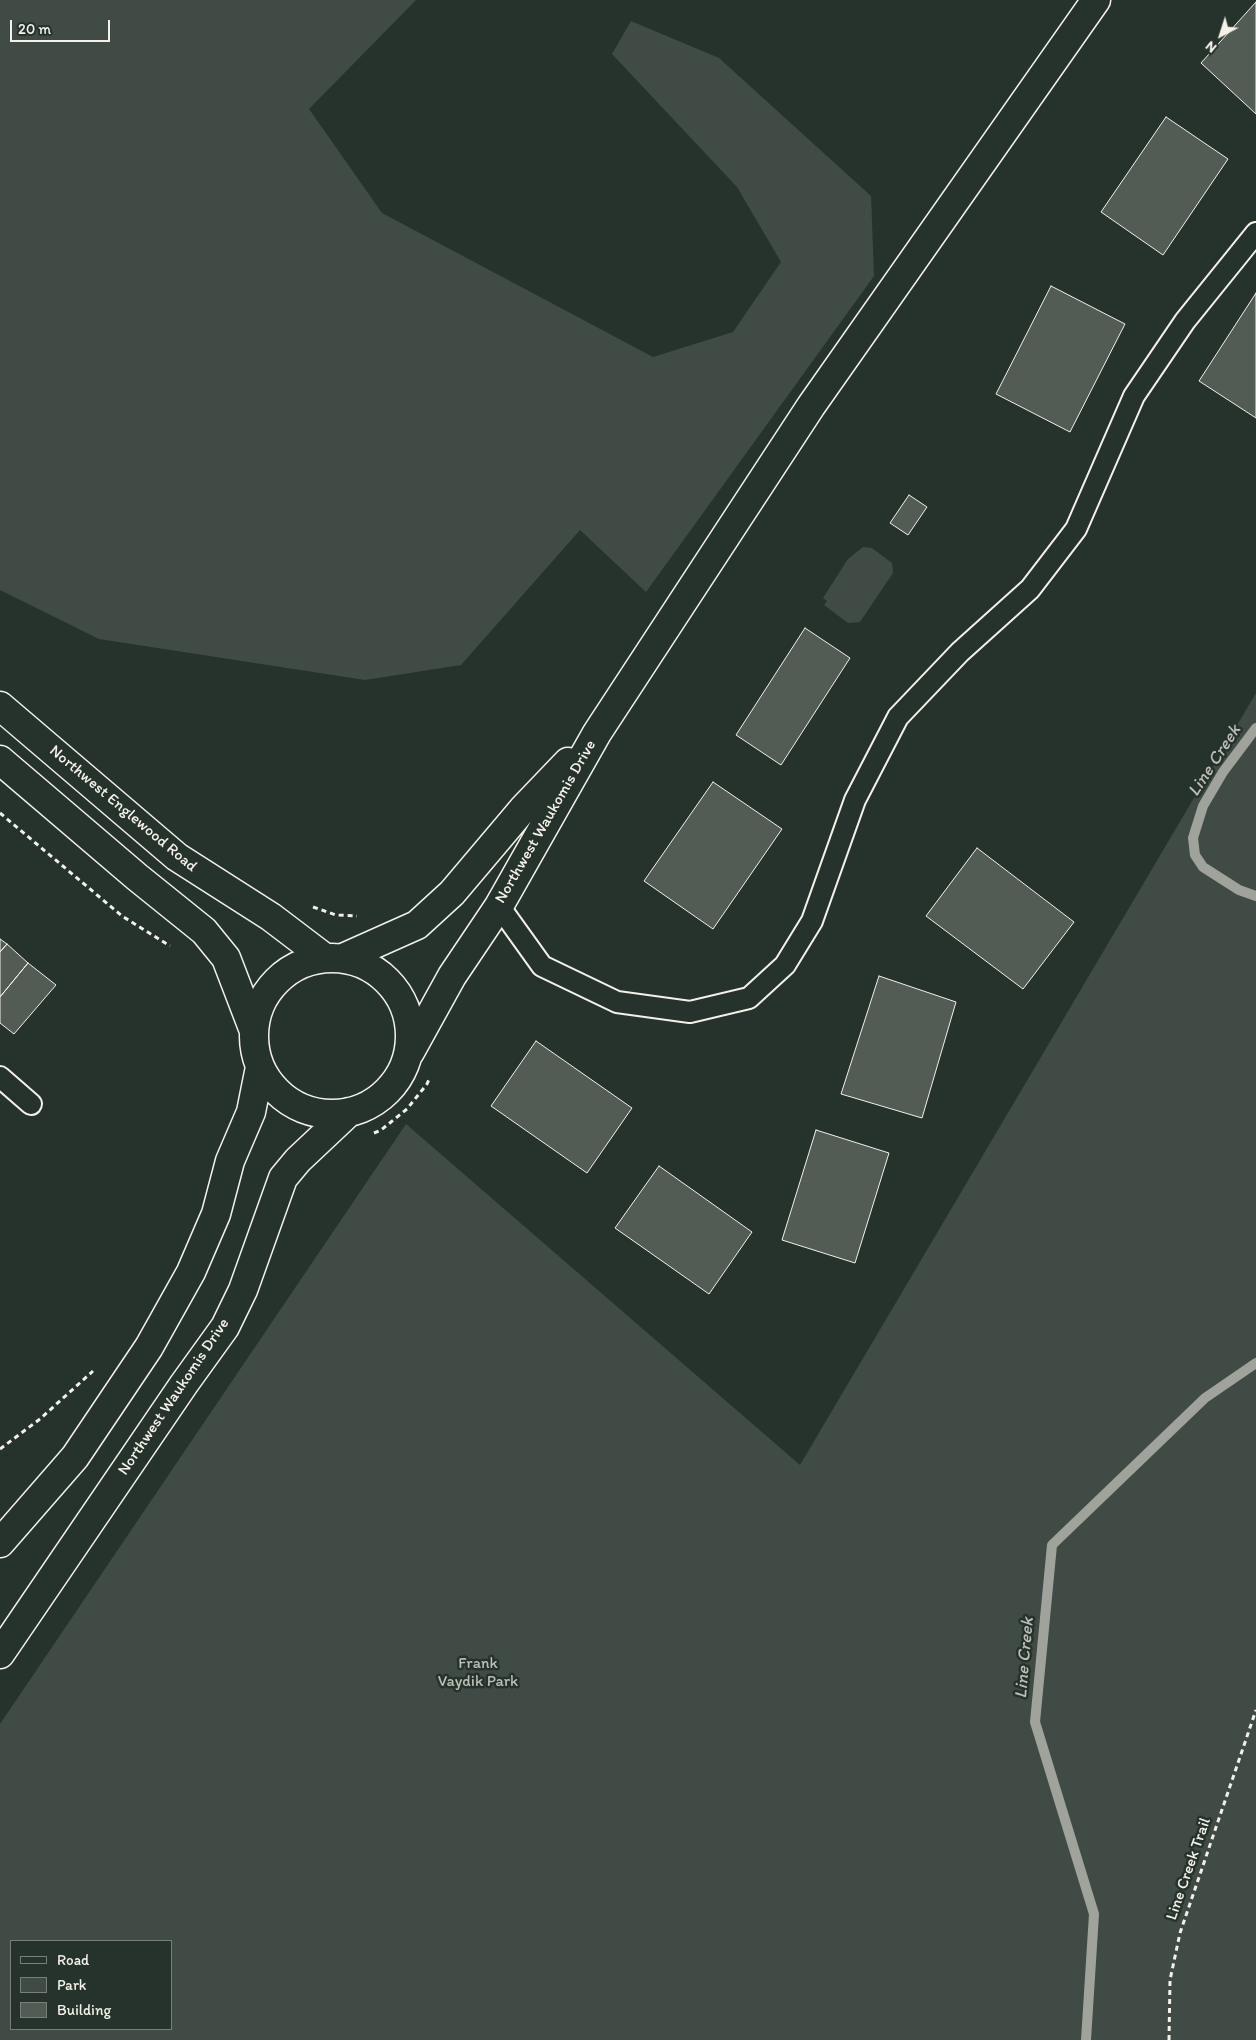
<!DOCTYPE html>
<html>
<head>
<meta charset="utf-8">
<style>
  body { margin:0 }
  #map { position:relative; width:1256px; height:2040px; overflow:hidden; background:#26332d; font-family:Itim,sans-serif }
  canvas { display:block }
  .legend { position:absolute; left:10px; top:1940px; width:162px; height:90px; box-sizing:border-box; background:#26332d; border:1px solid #787f78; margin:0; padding:6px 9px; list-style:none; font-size:15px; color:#f4f1e8 }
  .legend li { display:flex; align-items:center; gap:10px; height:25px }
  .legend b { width:25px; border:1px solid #787f78 }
  .north { position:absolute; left:1196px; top:10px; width:50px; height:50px; -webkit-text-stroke:4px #26332d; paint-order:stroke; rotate:220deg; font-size:14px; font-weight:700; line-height:20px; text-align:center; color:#f4f1e8 }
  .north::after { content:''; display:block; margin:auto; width:18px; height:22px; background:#f4f1e8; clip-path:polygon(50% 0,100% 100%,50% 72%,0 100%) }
  .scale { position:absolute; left:10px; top:20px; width:100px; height:22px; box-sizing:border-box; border:2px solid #f4f1e8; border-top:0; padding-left:6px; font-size:15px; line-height:18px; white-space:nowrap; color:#f4f1e8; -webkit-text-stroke:4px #26332d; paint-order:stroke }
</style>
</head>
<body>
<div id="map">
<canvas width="1256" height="2040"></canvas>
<ul class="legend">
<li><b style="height:6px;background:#26332d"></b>Road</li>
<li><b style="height:14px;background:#414b45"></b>Park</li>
<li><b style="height:14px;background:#525c55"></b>Building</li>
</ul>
<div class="north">N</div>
<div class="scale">20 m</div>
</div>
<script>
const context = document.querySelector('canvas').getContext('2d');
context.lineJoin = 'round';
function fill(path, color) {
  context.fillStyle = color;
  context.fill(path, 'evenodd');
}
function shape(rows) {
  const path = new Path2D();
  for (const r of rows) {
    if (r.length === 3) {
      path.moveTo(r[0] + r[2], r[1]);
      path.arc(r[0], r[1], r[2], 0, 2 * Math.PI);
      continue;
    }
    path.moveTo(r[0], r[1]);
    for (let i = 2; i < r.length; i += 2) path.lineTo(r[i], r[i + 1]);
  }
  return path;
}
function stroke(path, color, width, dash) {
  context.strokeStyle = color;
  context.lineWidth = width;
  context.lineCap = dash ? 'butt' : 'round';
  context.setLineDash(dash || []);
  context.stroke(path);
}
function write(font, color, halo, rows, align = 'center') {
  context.font = font + ' Itim,sans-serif';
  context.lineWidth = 5;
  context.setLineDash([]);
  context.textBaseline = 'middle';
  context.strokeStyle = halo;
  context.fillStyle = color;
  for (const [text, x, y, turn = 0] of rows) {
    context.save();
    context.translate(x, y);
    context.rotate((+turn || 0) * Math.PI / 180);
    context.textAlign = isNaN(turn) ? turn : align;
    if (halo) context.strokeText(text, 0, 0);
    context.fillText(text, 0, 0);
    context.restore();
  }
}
fill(shape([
  [0,0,416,0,309,109,382,213,653,357,733,332,781,262,737,187,612,54,631,21,719,58,871,196,874,276,646,592,580,530,461,665,365,680,99,639,0,590],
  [863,547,872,548,892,563,893,573,860,622,848,623,824,605,827,601,823,598,848,559],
  [1256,693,1256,2040,0,2040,0,1724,406,1124,800,1465],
  [11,1941,171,1941,171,2029,11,2029]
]), '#414b45');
stroke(shape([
  [1256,728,1223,772,1203,806,1193,838,1195,855,1203,867,1239,890,1256,896],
  [1086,2040,1094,1914,1035,1722,1052,1545,1205,1398,1256,1363]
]), '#9fa39b', 10);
const building = shape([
  [1256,2,1256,114,1201,63,1256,2],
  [1166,117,1228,159,1163,255,1101,212,1166,117],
  [1051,286,1125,324,1070,432,996,394,1051,286],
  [1256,293,1256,418,1199,381,1256,293],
  [909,495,927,507,908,535,890,523,909,495],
  [805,628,850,658,781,765,736,735,805,628],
  [713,782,782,829,713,929,644,881,713,782],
  [977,848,1074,922,1023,989,926,916,977,848],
  [0,939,7,944,0,952,0,939],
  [7,944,28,963,0,997,0,952,7,944],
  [28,963,56,985,14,1034,0,1023,0,997,28,963],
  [879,976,956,1002,922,1118,841,1094,879,976],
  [536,1041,632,1108,587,1173,491,1106,536,1041],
  [816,1130,889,1153,855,1263,782,1240,816,1130],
  [659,1166,752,1232,709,1294,615,1228,659,1166]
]);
fill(building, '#525c55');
stroke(building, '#f4f1e8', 1);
const service = shape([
  [499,906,542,966,617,1002,690,1012,749,998,785,965,812,921,855,800,898,717,960,652,1030,589,1076,529,1134,396,1185,321,1256,233],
  [0,1077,31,1104]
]);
const secondary = shape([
  [0,706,177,857,271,917,325,958],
  [0,760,137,877,204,931,226,958,254,1031],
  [332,1036,78],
  [343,958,417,925,452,893,523,809,568,762],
  [410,1052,452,976,499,906,597,733,811,406,1096,0],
  [0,1543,75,1457,149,1347,191,1272,216,1214,230,1161,251,1112,260,1067],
  [0,1654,184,1384,225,1327,243,1290,283,1178,298,1160,349,1112]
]);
stroke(service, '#f4f1e8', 24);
stroke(secondary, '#f4f1e8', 31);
stroke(shape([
  [0,813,122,916,170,946],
  [313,907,336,915,357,916],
  [374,1133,381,1130,407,1109,427,1084,430,1077],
  [0,1449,40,1419,93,1371],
  [1169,2040,1170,1980,1180,1933,1256,1710]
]), '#f4f1e8', 3, [5, 4]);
stroke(service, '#26332d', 20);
stroke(secondary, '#26332d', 28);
write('16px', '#f4f1e8', '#26332d', [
  ["Northwest Englewood Road",123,809,40],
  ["Northwest Waukomis Drive",546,822,-60],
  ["Northwest Waukomis Drive",174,1397,-56],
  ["Line Creek Trail",1189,1869,-71]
]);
write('16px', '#bebfb7', '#26332d', [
  ["Frank",478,1664],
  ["Vaydik Park",478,1682]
]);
write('italic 18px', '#bcbdb5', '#26332d', [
  ["Line Creek",1215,761,-57],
  ["Line Creek",1025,1658,-85]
]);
</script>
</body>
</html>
